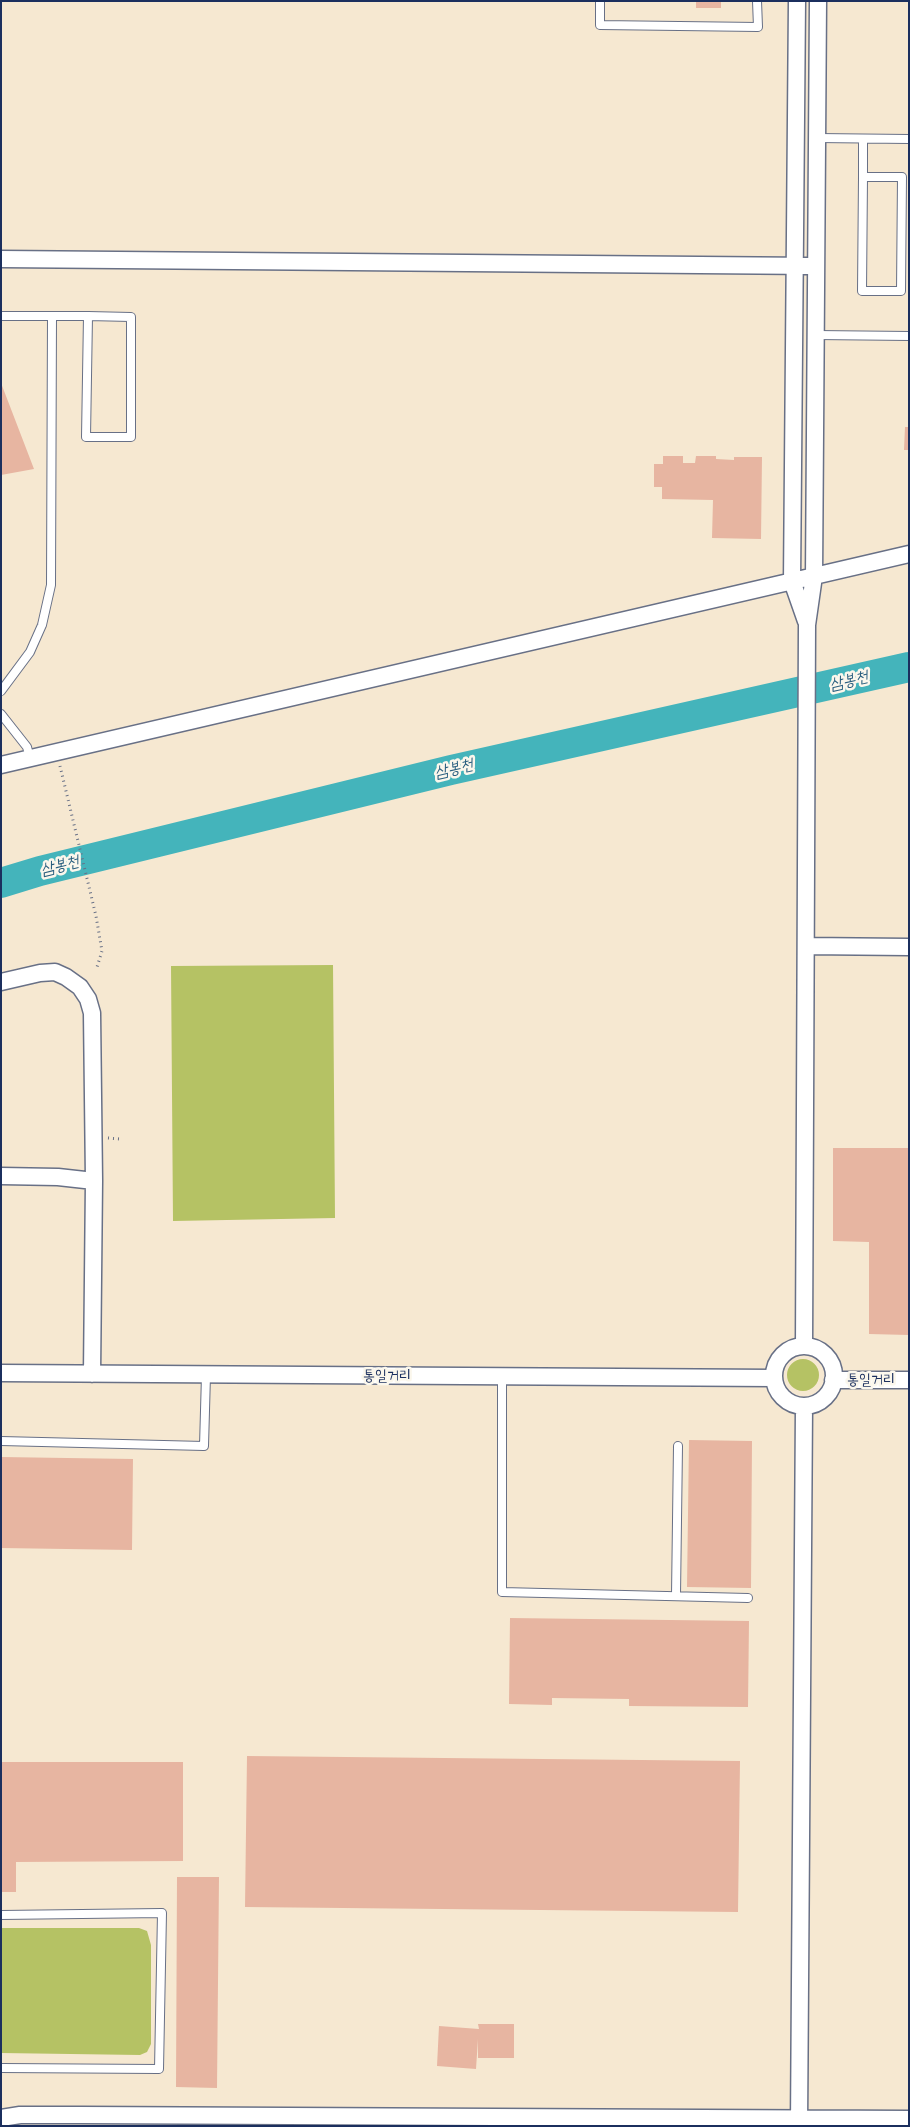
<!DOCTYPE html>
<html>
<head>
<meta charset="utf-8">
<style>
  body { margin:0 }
  #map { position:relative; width:910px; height:2127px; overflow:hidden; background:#f6e8d1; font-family:"Shantell Sans",sans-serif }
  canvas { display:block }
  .frame { position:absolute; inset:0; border:2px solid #1b2f5e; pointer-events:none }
</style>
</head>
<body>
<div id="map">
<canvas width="910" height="2127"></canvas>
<div class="frame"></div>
</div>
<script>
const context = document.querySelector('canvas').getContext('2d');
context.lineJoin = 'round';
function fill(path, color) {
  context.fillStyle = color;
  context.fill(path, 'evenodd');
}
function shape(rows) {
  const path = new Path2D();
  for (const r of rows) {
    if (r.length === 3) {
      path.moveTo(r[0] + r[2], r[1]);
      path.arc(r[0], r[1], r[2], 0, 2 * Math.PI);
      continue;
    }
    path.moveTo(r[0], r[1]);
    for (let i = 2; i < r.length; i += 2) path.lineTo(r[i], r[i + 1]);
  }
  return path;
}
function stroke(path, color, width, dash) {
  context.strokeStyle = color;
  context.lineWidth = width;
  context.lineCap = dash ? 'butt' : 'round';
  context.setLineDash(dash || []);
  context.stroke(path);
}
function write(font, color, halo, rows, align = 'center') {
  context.font = font + ' "Shantell Sans","Poor Story",sans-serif';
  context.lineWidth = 5;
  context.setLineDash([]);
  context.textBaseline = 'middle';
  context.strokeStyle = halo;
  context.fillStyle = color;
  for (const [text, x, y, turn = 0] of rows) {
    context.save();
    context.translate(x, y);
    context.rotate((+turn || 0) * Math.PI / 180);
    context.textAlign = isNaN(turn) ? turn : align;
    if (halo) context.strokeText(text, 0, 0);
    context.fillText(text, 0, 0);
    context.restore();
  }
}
fill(shape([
  [333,965,335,1218,173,1221,171,966],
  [803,1375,16],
  [1,1928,139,1928,147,1931,151,1945,151,2044,147,2052,140,2055,1,2053]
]), '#b5c264');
stroke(shape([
  [1,883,40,871,451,770,909,667]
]), '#44b4bb', 30);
fill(shape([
  [696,1,721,1,721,8,696,8],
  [1,383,34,469,1,475],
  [905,427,909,427,909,450,904,450],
  [663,456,683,456,683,463,695,463,696,456,716,456,716,459,734,460,734,457,762,457,761,539,712,538,713,500,662,499,662,487,654,487,654,464,663,464],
  [833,1148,909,1148,909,1335,869,1334,869,1242,833,1241],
  [689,1440,752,1441,751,1588,687,1587],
  [1,1457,133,1459,132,1550,1,1548],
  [510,1618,749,1621,748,1707,629,1706,629,1699,552,1698,552,1705,509,1704],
  [247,1756,740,1761,738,1912,245,1907],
  [1,1762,183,1762,183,1861,16,1862,16,1892,1,1892],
  [177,1877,219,1877,217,2088,176,2087],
  [478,2024,514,2024,514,2058,478,2058,478,2039,476,2069,437,2066,439,2026,479,2029]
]), '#e7b5a1');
const service = shape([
  [600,1,600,25,758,27,757,1],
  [817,138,909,139],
  [863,177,902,177,901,291,862,291,863,177,863,139],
  [1,316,88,316,131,317,131,437,86,437,88,316],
  [816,335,909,336],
  [1,691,30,652,42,625,51,585,52,316],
  [1,714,27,747,30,758],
  [502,1377,502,1592,748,1598],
  [1,1441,204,1446,206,1375],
  [676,1595,678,1446],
  [1,1915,162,1913,159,2069,1,2068]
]);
const minor = shape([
  [797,1,792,581,806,621],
  [1,259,816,266],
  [1,765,909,554],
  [806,946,909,947],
  [1,982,40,973,55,972,66,977,80,987,88,999,92,1013,94,1181,92,1374],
  [1,1176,58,1177,94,1181],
  [804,1346,807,625,814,576,818,1],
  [804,1376,30],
  [1,1373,774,1378],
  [833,1380,909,1380],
  [1,2118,20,2115,81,2115,909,2119],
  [799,2126,804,1406]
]);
stroke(service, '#687086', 10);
stroke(minor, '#687086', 19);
stroke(shape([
  [60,766,96,916,102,951,97,967],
  [108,1138,120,1139]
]), '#687086', 3, [1, 4]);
stroke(service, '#fff', 8);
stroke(minor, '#fff', 16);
write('15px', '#1b2f5e', '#fbf7ec', [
  ["통일거리",387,1376],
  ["통일거리",871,1380]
]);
write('italic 16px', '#295e7f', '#fbf7ec', [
  ["삼봉천",849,681,-13],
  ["삼봉천",454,769,-13],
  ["삼봉천",60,866,-14]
]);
</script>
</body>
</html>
